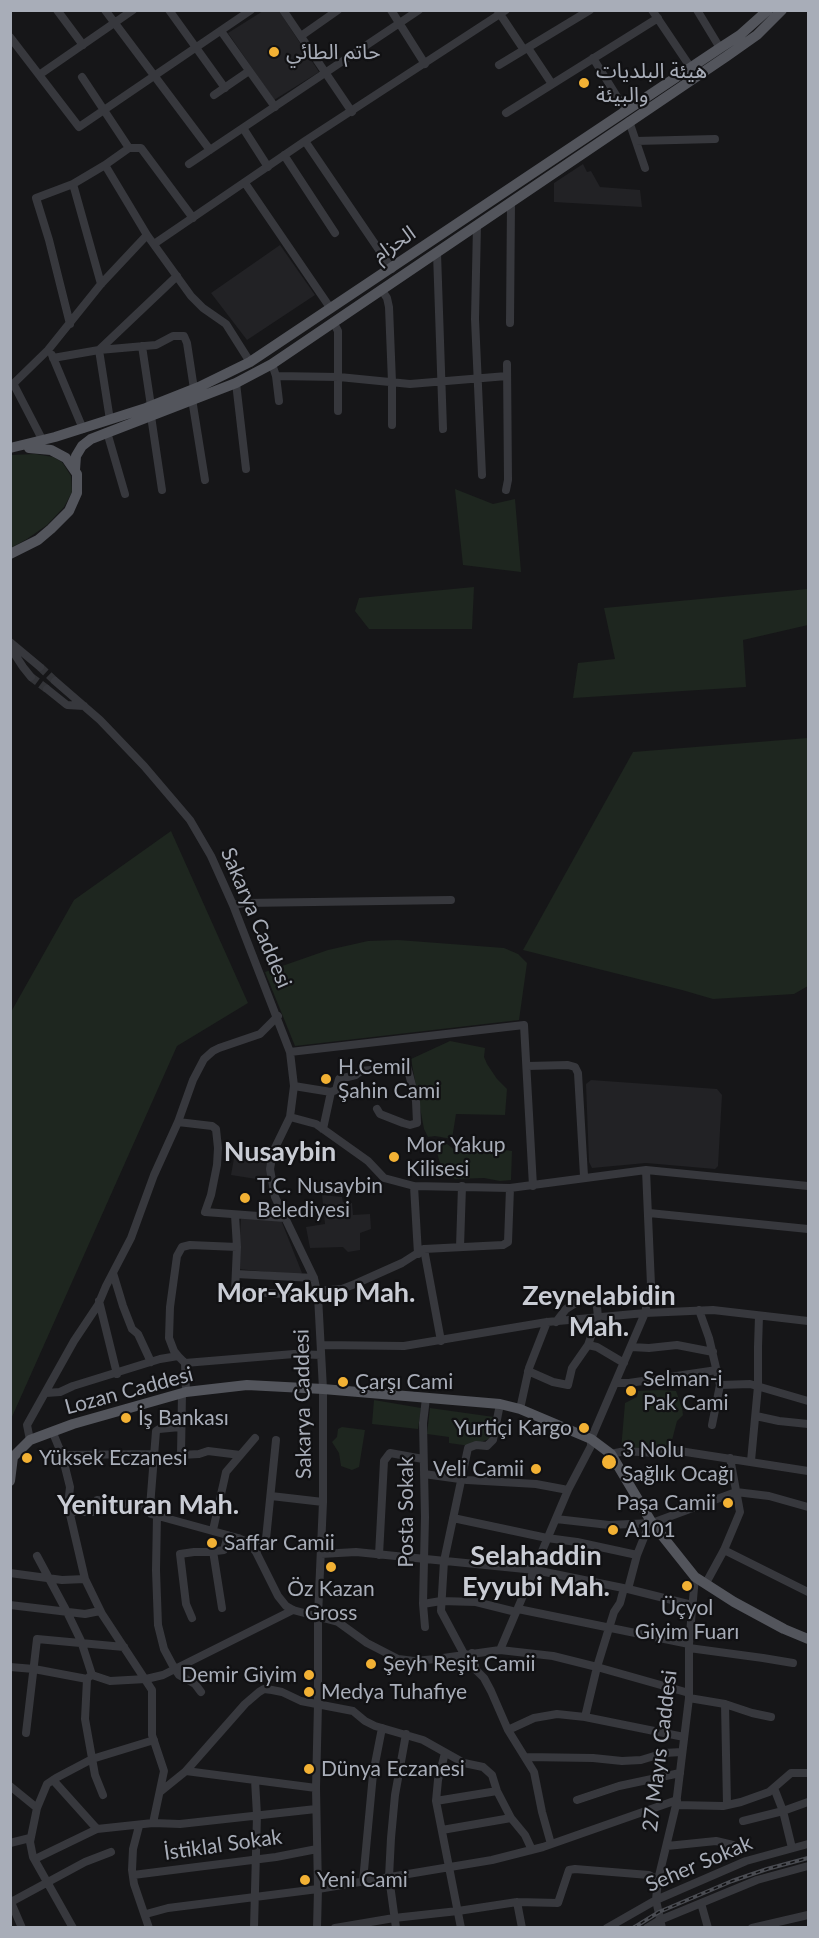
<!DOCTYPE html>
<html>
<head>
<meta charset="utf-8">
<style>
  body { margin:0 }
  #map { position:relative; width:819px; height:1938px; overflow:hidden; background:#161618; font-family:Lato,sans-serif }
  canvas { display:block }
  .frame { position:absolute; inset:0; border:12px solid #a8adb8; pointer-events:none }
</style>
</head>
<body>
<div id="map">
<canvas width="819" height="1938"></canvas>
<div class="frame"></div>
</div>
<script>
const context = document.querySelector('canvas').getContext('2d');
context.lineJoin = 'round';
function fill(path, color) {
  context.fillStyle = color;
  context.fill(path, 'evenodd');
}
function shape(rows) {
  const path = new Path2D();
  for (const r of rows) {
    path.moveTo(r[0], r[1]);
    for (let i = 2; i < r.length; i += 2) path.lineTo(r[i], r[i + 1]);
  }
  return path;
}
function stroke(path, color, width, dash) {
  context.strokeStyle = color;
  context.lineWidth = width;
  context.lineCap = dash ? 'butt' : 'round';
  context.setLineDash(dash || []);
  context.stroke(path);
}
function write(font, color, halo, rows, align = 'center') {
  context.font = font + ' Lato,"Noto Sans Arabic",sans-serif';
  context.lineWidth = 4.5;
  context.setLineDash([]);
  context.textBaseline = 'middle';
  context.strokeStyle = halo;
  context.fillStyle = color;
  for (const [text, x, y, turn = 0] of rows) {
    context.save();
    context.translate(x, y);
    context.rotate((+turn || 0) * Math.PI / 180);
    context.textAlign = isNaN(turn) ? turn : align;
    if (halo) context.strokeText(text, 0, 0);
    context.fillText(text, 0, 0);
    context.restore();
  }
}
fill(shape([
  [263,11,279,11,319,72,274,100,228,33],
  [583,164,587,172,591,171,600,187,640,190,642,207,554,202,554,183],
  [280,245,315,295,247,340,211,293],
  [591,1080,717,1089,722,1095,718,1166,715,1169,646,1163,592,1168,589,1162,586,1084],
  [235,1153,268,1153,269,1181,231,1175],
  [322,1195,342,1197,343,1202,352,1203,353,1215,370,1214,371,1229,360,1233,360,1250,348,1252,343,1247,310,1248,306,1227,325,1224],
  [241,1218,281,1220,302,1273,299,1275,238,1269]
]), '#222225');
fill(shape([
  [35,454,53,457,62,462,71,476,72,492,64,507,47,525,27,539,11,548,11,455],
  [455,489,493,504,515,499,521,572,463,565],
  [474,587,472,629,369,629,355,611,359,598],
  [808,589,808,625,743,640,746,687,573,698,578,663,615,659,604,608],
  [808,738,808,986,794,994,713,999,682,990,523,950,633,752],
  [171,831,248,1003,177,1046,11,1419,11,1012,74,900],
  [398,940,504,948,518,954,527,963,519,1020,295,1046,265,972,328,950,368,941],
  [450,1041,485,1048,484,1057,487,1064,497,1079,507,1089,505,1115,456,1114,452,1139,435,1136,428,1137,424,1129,411,1059],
  [438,1142,447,1144,456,1151,476,1152,488,1149,498,1149,512,1151,511,1180,500,1181,484,1178,455,1179,442,1171,435,1145],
  [659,1390,676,1391,682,1408,683,1415,677,1421,671,1444,656,1450,621,1450,625,1403,637,1397,638,1391],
  [374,1400,421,1408,418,1429,372,1424],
  [430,1408,494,1417,489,1439,470,1446,449,1443,449,1437,427,1434],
  [342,1427,365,1430,359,1467,352,1470,341,1466,339,1453,332,1442,337,1437,338,1429]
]), '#1e261f');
stroke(shape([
  [40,667,55,681],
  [31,677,47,689]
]), '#333438', 8, [8, 4]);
stroke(shape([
  [57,10,83,45],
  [105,10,210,150],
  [169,10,225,88],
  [283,10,352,112],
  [391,10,425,64],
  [652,10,691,68],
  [697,10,720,48],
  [498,11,524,50],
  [221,31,275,107],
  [301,36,338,10],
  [10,37,79,127,251,10],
  [528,48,552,84],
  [593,58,626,111],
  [499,65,590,10],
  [39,75,133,10],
  [82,77,129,148,105,165,147,235,191,296,203,308,226,324,250,362],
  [214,95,249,71],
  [506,113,658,18],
  [629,121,645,168],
  [243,128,268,167],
  [305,141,392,269],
  [636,141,715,139],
  [129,148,141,148,193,218],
  [284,155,335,233],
  [189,164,419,10],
  [245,183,331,309],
  [73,184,101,284],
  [477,225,475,319,482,475],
  [154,244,305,141,506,10],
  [437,253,443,429],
  [381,289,387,298,389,307,392,382,392,425],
  [333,322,338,331,338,411],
  [510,323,511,202],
  [70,324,49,240,36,198,73,184,105,165],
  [142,346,151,406],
  [52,355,83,429],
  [53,358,99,350,156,345,173,336,184,336,187,343,194,389],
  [272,364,276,376,279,401],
  [276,376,339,377,410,384,507,376],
  [236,383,246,469],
  [14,385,43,441],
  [10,387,48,350,101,284,147,235],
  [192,399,205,480],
  [151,416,162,490],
  [110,420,99,350,177,276],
  [107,432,125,494],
  [506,490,508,480,507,364],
  [10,642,40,667],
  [10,647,23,667,31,677],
  [55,681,100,720,144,766,190,820,211,856,233,905,290,1052,294,1086,290,1117,273,1152,270,1169,275,1197,314,1278,318,1296,323,1389,323,1502,318,1616,318,1704,316,1788,318,1889,317,1928],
  [47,689,67,705,84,706],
  [233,905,245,903,451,900],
  [290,1052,524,1025,533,1186],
  [527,1066,568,1065,575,1067,578,1073,584,1176],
  [294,1086,331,1092,323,1129],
  [331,1092,336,1090,339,1079,356,1075,361,1071,407,1066,416,1101,417,1123,410,1125,403,1123,380,1114,377,1109],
  [290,1117,316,1124,368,1161,384,1178,414,1186,510,1188,646,1170,808,1186],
  [178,1122,212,1126,216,1129,218,1148,217,1165,211,1195,205,1212,285,1218],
  [414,1186,418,1254],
  [649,1213,808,1229],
  [235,1215,237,1247,235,1291,318,1296],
  [460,1247,462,1186],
  [424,1249,441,1341],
  [113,1273,123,1306,132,1329,138,1334,151,1362],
  [236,1274,314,1278],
  [318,1291,342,1289,355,1284,402,1263,424,1249,503,1245,508,1242,510,1188],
  [99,1301,117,1374],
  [699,1310,709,1338,720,1385,712,1425],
  [321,1345,404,1346,547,1322,645,1313,713,1310,808,1321],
  [588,1345,597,1347,624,1363],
  [631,1347,649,1348,677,1345,713,1352],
  [178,1356,174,1351,169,1338,170,1307,177,1256,182,1247,190,1245,237,1247],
  [185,1363,186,1392],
  [528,1371,553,1382,568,1385,572,1368,588,1345,598,1317,596,1297,590,1294,566,1309,556,1322],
  [616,1383,629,1383,717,1370],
  [720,1385,750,1384,808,1401],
  [46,1393,60,1392,73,1386,160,1359,178,1356,185,1363,294,1354,321,1355],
  [182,1393,181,1455,199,1454,208,1451,240,1455],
  [520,1409,529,1368,547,1322],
  [756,1416,779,1421,808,1424],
  [53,1433,62,1455,70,1487,68,1506,85,1579,102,1614,152,1690,152,1735,164,1771,153,1823],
  [30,1440,27,1425,74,1341,98,1305,106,1286,131,1238,154,1175,178,1122,193,1080,204,1059,213,1051,219,1048,260,1034,278,1016],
  [611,1454,625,1451,654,1453,673,1450,808,1471],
  [62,1455,154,1454],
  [751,1461,758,1386,758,1347,759,1316],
  [424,1474,467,1480,536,1484,568,1490],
  [271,1496,323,1502],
  [150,1507,156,1431,159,1429,180,1427],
  [70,1512,93,1512,97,1500,150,1507,151,1514,238,1538,249,1543,256,1552,278,1596,286,1606,293,1610,338,1622,367,1643,398,1659,414,1661,436,1659,500,1650,553,1656,597,1667,689,1693],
  [157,1515,156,1570,158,1625,164,1649,172,1664,179,1675,195,1684,201,1692],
  [453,1518,547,1538,577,1542,637,1555],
  [556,1519,609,1525,652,1523,736,1492,769,1496,808,1507],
  [213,1530,226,1472,255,1438],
  [724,1550,808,1592],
  [213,1551,222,1608],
  [256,1552,266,1539,276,1440],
  [321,1554,356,1552,535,1570,628,1589,692,1605],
  [379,1555,384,1461,390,1453,423,1459],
  [37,1556,67,1612,81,1641,92,1675,110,1681,146,1679,163,1675,293,1610],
  [10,1573,62,1580,85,1579],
  [706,1583,724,1550,740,1512,730,1458],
  [628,1589,637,1555,647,1530,652,1523],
  [423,1604,441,1601,476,1602,516,1612],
  [10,1605,85,1614,100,1611],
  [518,1609,689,1644],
  [192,1618,186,1604,180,1554,194,1552,208,1552,224,1550,228,1535],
  [425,1627,423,1604,425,1517,423,1423,426,1398],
  [689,1648,763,1658,793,1663],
  [500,1650,568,1490,591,1446,591,1439,645,1313,651,1285,646,1170],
  [472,1653,476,1670,484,1678,491,1691,508,1730,534,1772,542,1812,551,1844],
  [464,1654,441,1611,444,1561,468,1448,476,1445,487,1446,493,1440,500,1404],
  [10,1667,34,1669,87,1679,89,1677],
  [87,1679,85,1719,95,1775,103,1795],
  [689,1698,725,1704,752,1713,771,1717],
  [725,1704,727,1805],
  [585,1717,597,1667,614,1612,620,1603,624,1588],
  [508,1730,534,1718,557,1714,585,1717,684,1737],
  [26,1733,37,1639,124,1647],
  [445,1753,438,1780,436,1801,461,1928],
  [525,1757,593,1758,622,1761,641,1760,664,1753,682,1752],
  [186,1771,316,1788],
  [53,1780,97,1829],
  [10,1786,37,1808,30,1842,33,1857,73,1928],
  [774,1788,783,1811,792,1848],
  [160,1792,186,1771,245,1704,259,1692,264,1689,272,1690,282,1692,301,1701,353,1711,365,1721,375,1726,423,1740,464,1763,483,1767,492,1775,497,1791,511,1818,525,1835,532,1850],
  [577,1800,619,1786,680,1773],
  [436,1801,497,1791],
  [676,1805,723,1806,741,1802,769,1792,791,1773,808,1773],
  [37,1808,47,1784,56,1778,92,1759,154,1740],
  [743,1821,783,1811,808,1802],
  [139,1826,133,1849,132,1870,134,1884,149,1928],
  [442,1830,511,1818],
  [10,1843,30,1838],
  [667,1846,716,1841,733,1845],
  [35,1859,97,1829,153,1823,180,1824,316,1809],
  [133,1875,276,1857,317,1849],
  [363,1881,373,1774,382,1728],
  [10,1900,22,1928],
  [11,1902,85,1862,111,1852],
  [517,1902,522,1928],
  [701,1903,708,1928],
  [146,1914,168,1908,318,1889,492,1860,543,1847,677,1800],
  [254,1928,257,1815,255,1780],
  [335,1928,394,1918,458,1911,517,1902,558,1903,569,1870,575,1869,649,1875,658,1880],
  [396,1928,389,1877,391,1838,395,1795,406,1734],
  [607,1928,656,1900,746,1861,808,1844],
  [647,1928,660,1920,757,1880,808,1866],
  [662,1928,656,1900,658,1880,676,1805,689,1698,689,1644,695,1577],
  [752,1928,808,1915]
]), '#37383d', 8);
stroke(shape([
  [10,448,55,437,146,408,199,387,250,362,720,48,740,35,768,10],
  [75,470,76,456,82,446,91,439,236,383,272,364,727,56,757,35,782,10],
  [10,554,38,540,51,529,69,511,77,493,77,474,66,458,51,450,29,448],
  [10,1481,13,1457,30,1440,73,1424,186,1392,247,1385,323,1389,500,1404,520,1409,591,1439,611,1454,652,1523,695,1577,734,1602,784,1629,808,1639]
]), '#53555c', 10);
const rail = shape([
  [633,1928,659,1912,732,1881,767,1869,808,1858]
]);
stroke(rail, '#4a4c52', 4);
stroke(rail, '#111113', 1.5, [4.5]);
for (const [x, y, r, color] of [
  [274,52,6,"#f2b134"],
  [584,83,6,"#f2b134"],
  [326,1079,6,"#f2b134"],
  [394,1157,6,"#f2b134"],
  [245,1198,6,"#f2b134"],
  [343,1382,6,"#f2b134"],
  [631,1391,6,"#f2b134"],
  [126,1418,6,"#f2b134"],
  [584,1428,6,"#f2b134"],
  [27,1458,6,"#f2b134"],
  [609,1462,8,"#f2b134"],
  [536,1469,6,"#f2b134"],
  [728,1503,6,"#f2b134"],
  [613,1530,6,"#f2b134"],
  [212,1543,6,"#f2b134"],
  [331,1567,6,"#f2b134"],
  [687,1586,6,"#f2b134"],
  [371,1664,6,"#f2b134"],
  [309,1675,6,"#f2b134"],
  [309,1692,6,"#f2b134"],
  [309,1769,6,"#f2b134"],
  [305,1880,6,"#f2b134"]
]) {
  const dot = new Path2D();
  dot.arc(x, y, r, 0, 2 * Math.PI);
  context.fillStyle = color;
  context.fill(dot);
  stroke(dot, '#111113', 2);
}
write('21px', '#a8adb8', '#111113', [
  ["حاتم الطائي",286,52],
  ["هيئة البلديات",596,71],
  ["والبيئة",596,95],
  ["H.Cemil",338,1067],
  ["Şahin Cami",338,1091],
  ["Mor Yakup",406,1145],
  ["Kilisesi",406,1169],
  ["T.C. Nusaybin",257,1186],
  ["Belediyesi",257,1210],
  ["Selman-i",643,1379],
  ["Pak Cami",643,1403],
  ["Çarşı Cami",355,1382],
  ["İş Bankası",138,1418],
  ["Yurtiçi Kargo",572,1428,"right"],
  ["3 Nolu",622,1450],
  ["Sağlık Ocağı",622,1474],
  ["Yüksek Eczanesi",39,1458],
  ["Veli Camii",524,1469,"right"],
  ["Paşa Camii",716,1503,"right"],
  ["A101",625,1530],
  ["Saffar Camii",224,1543],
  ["Öz Kazan",331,1589,"center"],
  ["Gross",331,1613,"center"],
  ["Üçyol",687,1608,"center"],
  ["Giyim Fuarı",687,1632,"center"],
  ["Şeyh Reşit Camii",383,1664],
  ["Demir Giyim",297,1675,"right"],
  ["Medya Tuhafiye",321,1692],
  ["Dünya Eczanesi",321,1769],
  ["Yeni Cami",317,1880]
], 'left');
write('21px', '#a8adb8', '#111113', [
  ["الحزام",394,244,-34],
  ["Sakarya Caddesi",256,918,67],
  ["Lozan Caddesi",129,1391,-15],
  ["Sakarya Caddesi",303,1404,-91],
  ["Posta Sokak",406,1512,-90],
  ["27 Mayıs Caddesi",660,1751,-83],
  ["İstiklal Sokak",223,1845,-8],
  ["Seher Sokak",699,1864,-23]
]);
write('bold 27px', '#c9ccd4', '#111113', [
  ["Nusaybin",280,1152],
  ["Mor-Yakup Mah.",316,1293],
  ["Zeynelabidin",599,1296],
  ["Mah.",599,1327],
  ["Yenituran Mah.",148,1505],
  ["Selahaddin",536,1556],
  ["Eyyubi Mah.",536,1587]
]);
</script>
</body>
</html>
